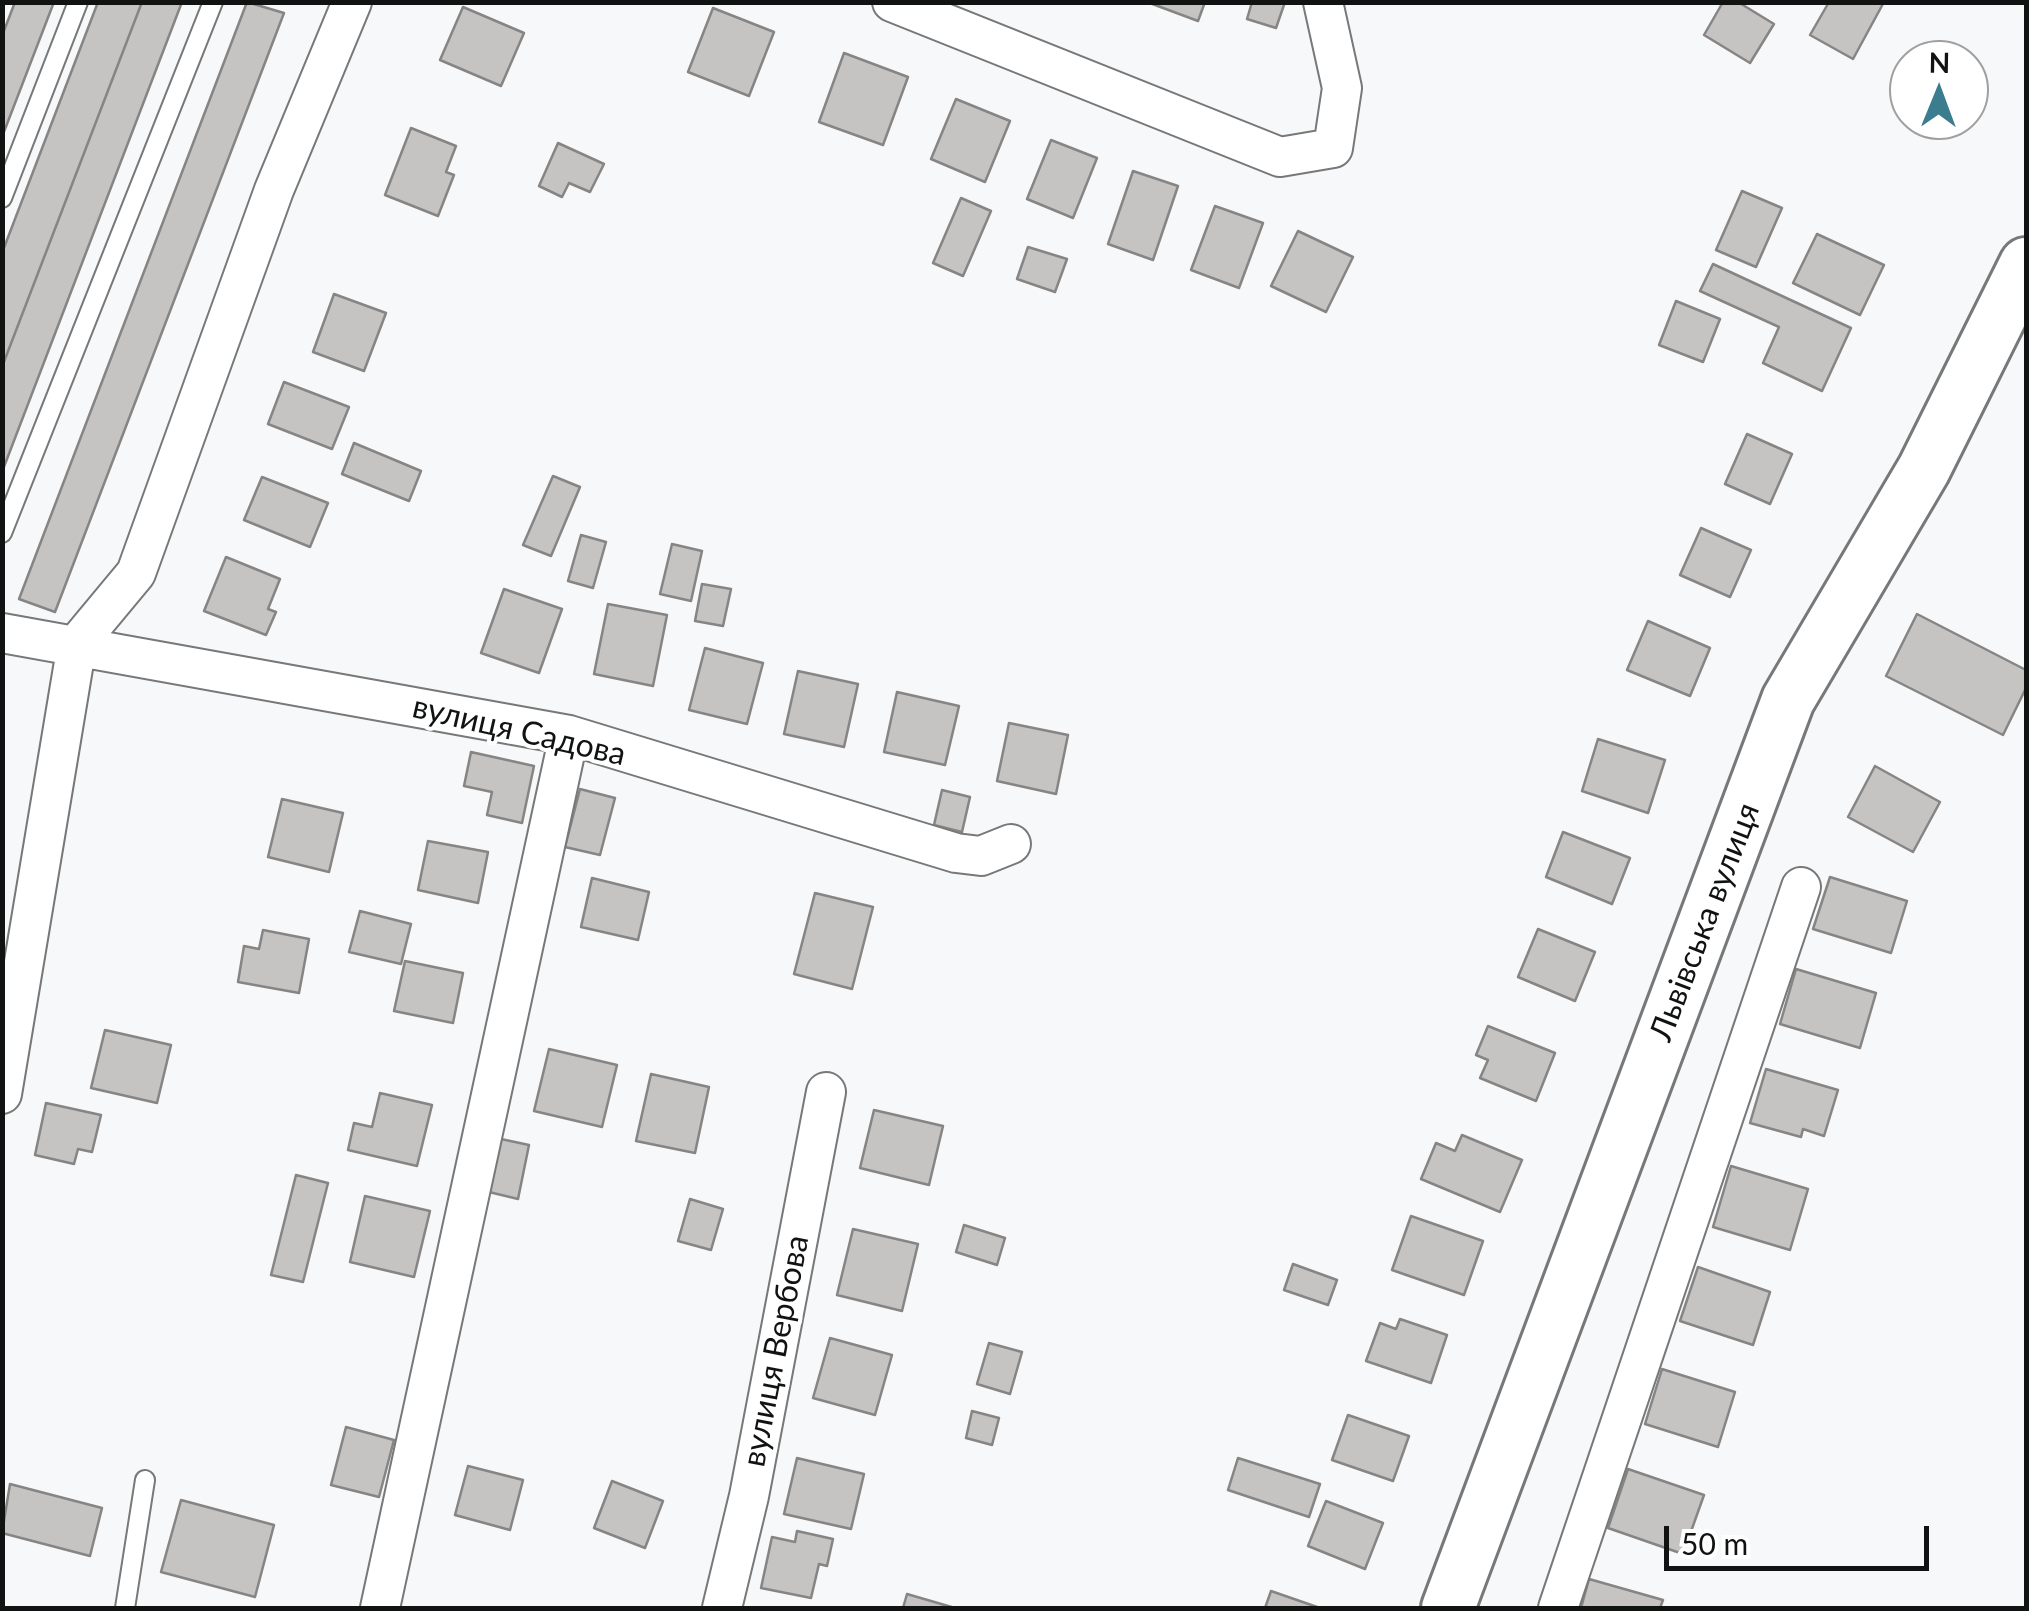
<!DOCTYPE html>
<html>
<head>
<meta charset="utf-8">
<style>
  body { margin:0 }
  #map { position:relative; width:2029px; height:1611px; overflow:hidden; background:#f7f8f9; font-family:Lato,sans-serif }
  canvas { display:block }
  .frame { position:absolute; inset:0; border:5px solid #111212; pointer-events:none }
  .north { position:absolute; left:1889px; top:40px; width:100px; height:100px; box-sizing:border-box; background:#fff; border:2px solid #a0a0a0; border-radius:50%; rotate:1deg; font-size:28px; font-weight:700; line-height:40px; text-align:center; color:#111212 }
  .north::after { content:''; display:block; margin:auto; width:35px; height:45px; background:#3b7d8f; clip-path:polygon(50% 0,100% 100%,50% 72%,0 100%) }
  .scale { position:absolute; left:1664px; top:1526px; width:265px; height:45px; box-sizing:border-box; border:5px solid #111212; border-top:0; padding-left:12px; font-size:30px; line-height:35px; white-space:nowrap; color:#111212; -webkit-text-stroke:8px #fff; paint-order:stroke }
</style>
</head>
<body>
<div id="map">
<canvas width="2029" height="1611"></canvas>
<div class="frame"></div>
<div class="north">N</div>
<div class="scale">50 m</div>
</div>
<script>
const context = document.querySelector('canvas').getContext('2d');
context.lineJoin = 'round';
function fill(path, color) {
  context.fillStyle = color;
  context.fill(path, 'evenodd');
}
function shape(rows) {
  const path = new Path2D();
  for (const r of rows) {
    path.moveTo(r[0], r[1]);
    for (let i = 2; i < r.length; i += 2) path.lineTo(r[i], r[i + 1]);
  }
  return path;
}
function stroke(path, color, width, dash) {
  context.strokeStyle = color;
  context.lineWidth = width;
  context.lineCap = dash ? 'butt' : 'round';
  context.setLineDash(dash || []);
  context.stroke(path);
}
function write(font, color, halo, rows, align = 'center') {
  context.font = font + ' Lato,sans-serif';
  context.lineWidth = 8;
  context.setLineDash([]);
  context.textBaseline = 'middle';
  context.strokeStyle = halo;
  context.fillStyle = color;
  for (const [text, x, y, turn = 0] of rows) {
    context.save();
    context.translate(x, y);
    context.rotate((+turn || 0) * Math.PI / 180);
    context.textAlign = isNaN(turn) ? turn : align;
    if (halo) context.strokeText(text, 0, 0);
    context.fillText(text, 0, 0);
    context.restore();
  }
}
const building = shape([
  [15,2,54,2,2,137,2,36,15,2],
  [98,2,142,2,2,367,2,253,98,2],
  [142,2,182,2,2,472,2,367,142,2],
  [247,2,284,13,55,612,19,599,247,2],
  [1147,2,1205,2,1198,21,1147,2],
  [1252,2,1285,2,1276,28,1247,19,1252,2],
  [1723,2,1738,2,1774,24,1750,63,1704,35,1723,2],
  [1829,2,1884,2,1853,59,1810,35,1829,2],
  [463,7,524,33,501,86,440,60,463,7],
  [713,8,774,32,749,96,688,72,713,8],
  [1928,43,1961,60,1919,60,1928,43],
  [844,53,908,77,883,145,819,122,844,53],
  [956,99,1010,121,985,182,931,159,956,99],
  [411,128,456,146,446,172,454,175,438,216,385,195,411,128],
  [1051,140,1097,158,1073,218,1027,199,1051,140],
  [558,143,604,164,590,192,569,183,562,197,539,186,558,143],
  [1133,171,1178,186,1153,260,1108,244,1133,171],
  [1742,191,1782,208,1756,267,1716,250,1742,191],
  [961,198,991,211,963,276,933,263,961,198],
  [1215,206,1263,223,1239,288,1191,270,1215,206],
  [1298,231,1353,257,1326,312,1271,286,1298,231],
  [1817,234,1884,265,1860,315,1793,283,1817,234],
  [1028,247,1067,259,1055,292,1017,279,1028,247],
  [1713,264,1851,328,1822,391,1763,363,1779,327,1700,291,1713,264],
  [334,294,386,313,364,371,313,352,334,294],
  [1676,301,1720,319,1703,362,1659,345,1676,301],
  [284,382,349,407,332,449,268,424,284,382],
  [1747,434,1792,454,1770,504,1725,484,1747,434],
  [354,443,421,471,409,501,342,474,354,443],
  [553,476,580,487,551,556,523,545,553,476],
  [262,477,328,503,310,547,244,520,262,477],
  [1701,528,1751,550,1730,597,1680,575,1701,528],
  [581,535,606,542,593,588,568,581,581,535],
  [672,544,702,551,691,601,660,594,672,544],
  [226,557,280,579,268,609,276,612,266,635,204,611,226,557],
  [702,584,731,589,723,626,695,621,702,584],
  [504,589,562,609,539,673,481,653,504,589],
  [608,604,667,615,653,686,594,674,608,604],
  [1917,614,2026,670,2026,688,2003,735,1886,676,1917,614],
  [1648,621,1710,648,1690,696,1627,670,1648,621],
  [705,648,763,663,747,724,689,710,705,648],
  [798,671,858,684,844,747,784,734,798,671],
  [897,692,959,706,945,765,884,752,897,692],
  [1009,723,1068,735,1056,794,997,781,1009,723],
  [1598,739,1665,760,1648,813,1582,791,1598,739],
  [471,752,534,766,522,823,487,815,492,792,464,786,471,752],
  [1875,766,1940,802,1913,852,1848,817,1875,766],
  [580,789,615,798,600,855,565,847,580,789],
  [942,790,970,797,962,832,934,825,942,790],
  [282,799,343,813,329,872,268,857,282,799],
  [1563,832,1630,858,1612,904,1546,877,1563,832],
  [428,841,488,852,478,903,418,890,428,841],
  [1830,877,1907,901,1891,953,1813,929,1830,877],
  [592,878,649,892,638,940,581,927,592,878],
  [815,893,873,907,852,989,794,974,815,893],
  [360,911,411,924,401,964,349,952,360,911],
  [1538,929,1595,952,1575,1001,1518,977,1538,929],
  [263,930,309,939,299,993,238,982,244,946,259,949,263,930],
  [405,961,463,973,453,1023,394,1011,405,961],
  [1796,969,1876,993,1860,1048,1780,1024,1796,969],
  [1488,1026,1555,1053,1536,1101,1480,1078,1488,1060,1476,1055,1488,1026],
  [105,1030,171,1045,157,1103,91,1088,105,1030],
  [549,1049,617,1065,602,1127,534,1111,549,1049],
  [1766,1069,1838,1090,1824,1136,1803,1129,1801,1137,1750,1123,1766,1069],
  [651,1074,709,1087,695,1153,636,1141,651,1074],
  [380,1093,432,1105,417,1166,348,1150,354,1123,372,1127,380,1093],
  [46,1103,101,1115,92,1152,78,1149,74,1164,35,1155,46,1103],
  [874,1110,943,1126,929,1185,860,1168,874,1110],
  [1462,1135,1522,1160,1500,1212,1421,1179,1436,1143,1455,1151,1462,1135],
  [501,1139,529,1145,518,1199,489,1192,501,1139],
  [1731,1166,1808,1189,1790,1250,1713,1227,1731,1166],
  [296,1175,328,1183,303,1282,271,1275,296,1175],
  [365,1196,430,1211,414,1277,350,1262,365,1196],
  [690,1199,723,1209,711,1250,678,1241,690,1199],
  [1411,1216,1483,1241,1464,1295,1392,1270,1411,1216],
  [964,1225,1005,1238,997,1265,956,1252,964,1225],
  [853,1229,918,1244,902,1311,837,1295,853,1229],
  [1293,1264,1337,1280,1328,1305,1284,1290,1293,1264],
  [1698,1267,1770,1292,1753,1345,1680,1321,1698,1267],
  [1400,1319,1447,1335,1431,1383,1366,1361,1380,1323,1396,1329,1400,1319],
  [830,1338,892,1355,875,1415,813,1398,830,1338],
  [989,1343,1022,1352,1010,1394,977,1384,989,1343],
  [1662,1369,1735,1392,1718,1447,1645,1424,1662,1369],
  [972,1411,999,1418,992,1445,966,1438,972,1411],
  [1348,1415,1409,1436,1393,1481,1332,1460,1348,1415],
  [346,1427,394,1440,379,1497,331,1485,346,1427],
  [797,1458,864,1474,851,1529,784,1514,797,1458],
  [1238,1458,1320,1484,1309,1517,1228,1490,1238,1458],
  [468,1466,523,1480,510,1530,455,1515,468,1466],
  [1628,1469,1704,1495,1683,1554,1608,1528,1628,1469],
  [612,1481,663,1501,645,1548,594,1528,612,1481],
  [10,1484,102,1508,90,1556,2,1533,10,1484],
  [181,1500,274,1525,255,1597,161,1572,181,1500],
  [1326,1501,1383,1523,1365,1569,1308,1546,1326,1501],
  [797,1531,833,1539,827,1566,819,1564,811,1598,761,1588,772,1537,795,1542,797,1531],
  [1589,1579,1663,1600,1660,1608,1581,1608,1589,1579],
  [1271,1591,1320,1608,1265,1608,1271,1591],
  [907,1594,955,1608,903,1608,907,1594]
]);
fill(building, '#c5c4c3');
stroke(building, '#878584', 2.5);
const lane = shape([
  [2,198,78,2],
  [2,533,213,2],
  [125,1608,145,1480]
]);
const street = shape([
  [892,2,1280,157,1333,148,1342,88,1323,2],
  [2,633,569,735,956,853,981,856,1011,844],
  [2,1094,77,644,136,573,274,190,352,2],
  [380,1608,569,735],
  [722,1608,749,1496,826,1092],
  [1558,1608,1801,887]
]);
const secondary = shape([
  [1448,1608,1788,700,1924,469,2026,264]
]);
stroke(lane, '#777879', 22);
stroke(street, '#777879', 42);
stroke(secondary, '#777879', 58);
stroke(lane, '#fff', 18);
stroke(street, '#fff', 38);
stroke(secondary, '#fff', 52);
write('32px', '#111212', '#fff', [
  ["вулиця Садова",519,731,13],
  ["Львівська вулиця",1705,922,-69],
  ["вулиця Вербова",776,1351,-79]
]);
</script>
</body>
</html>
